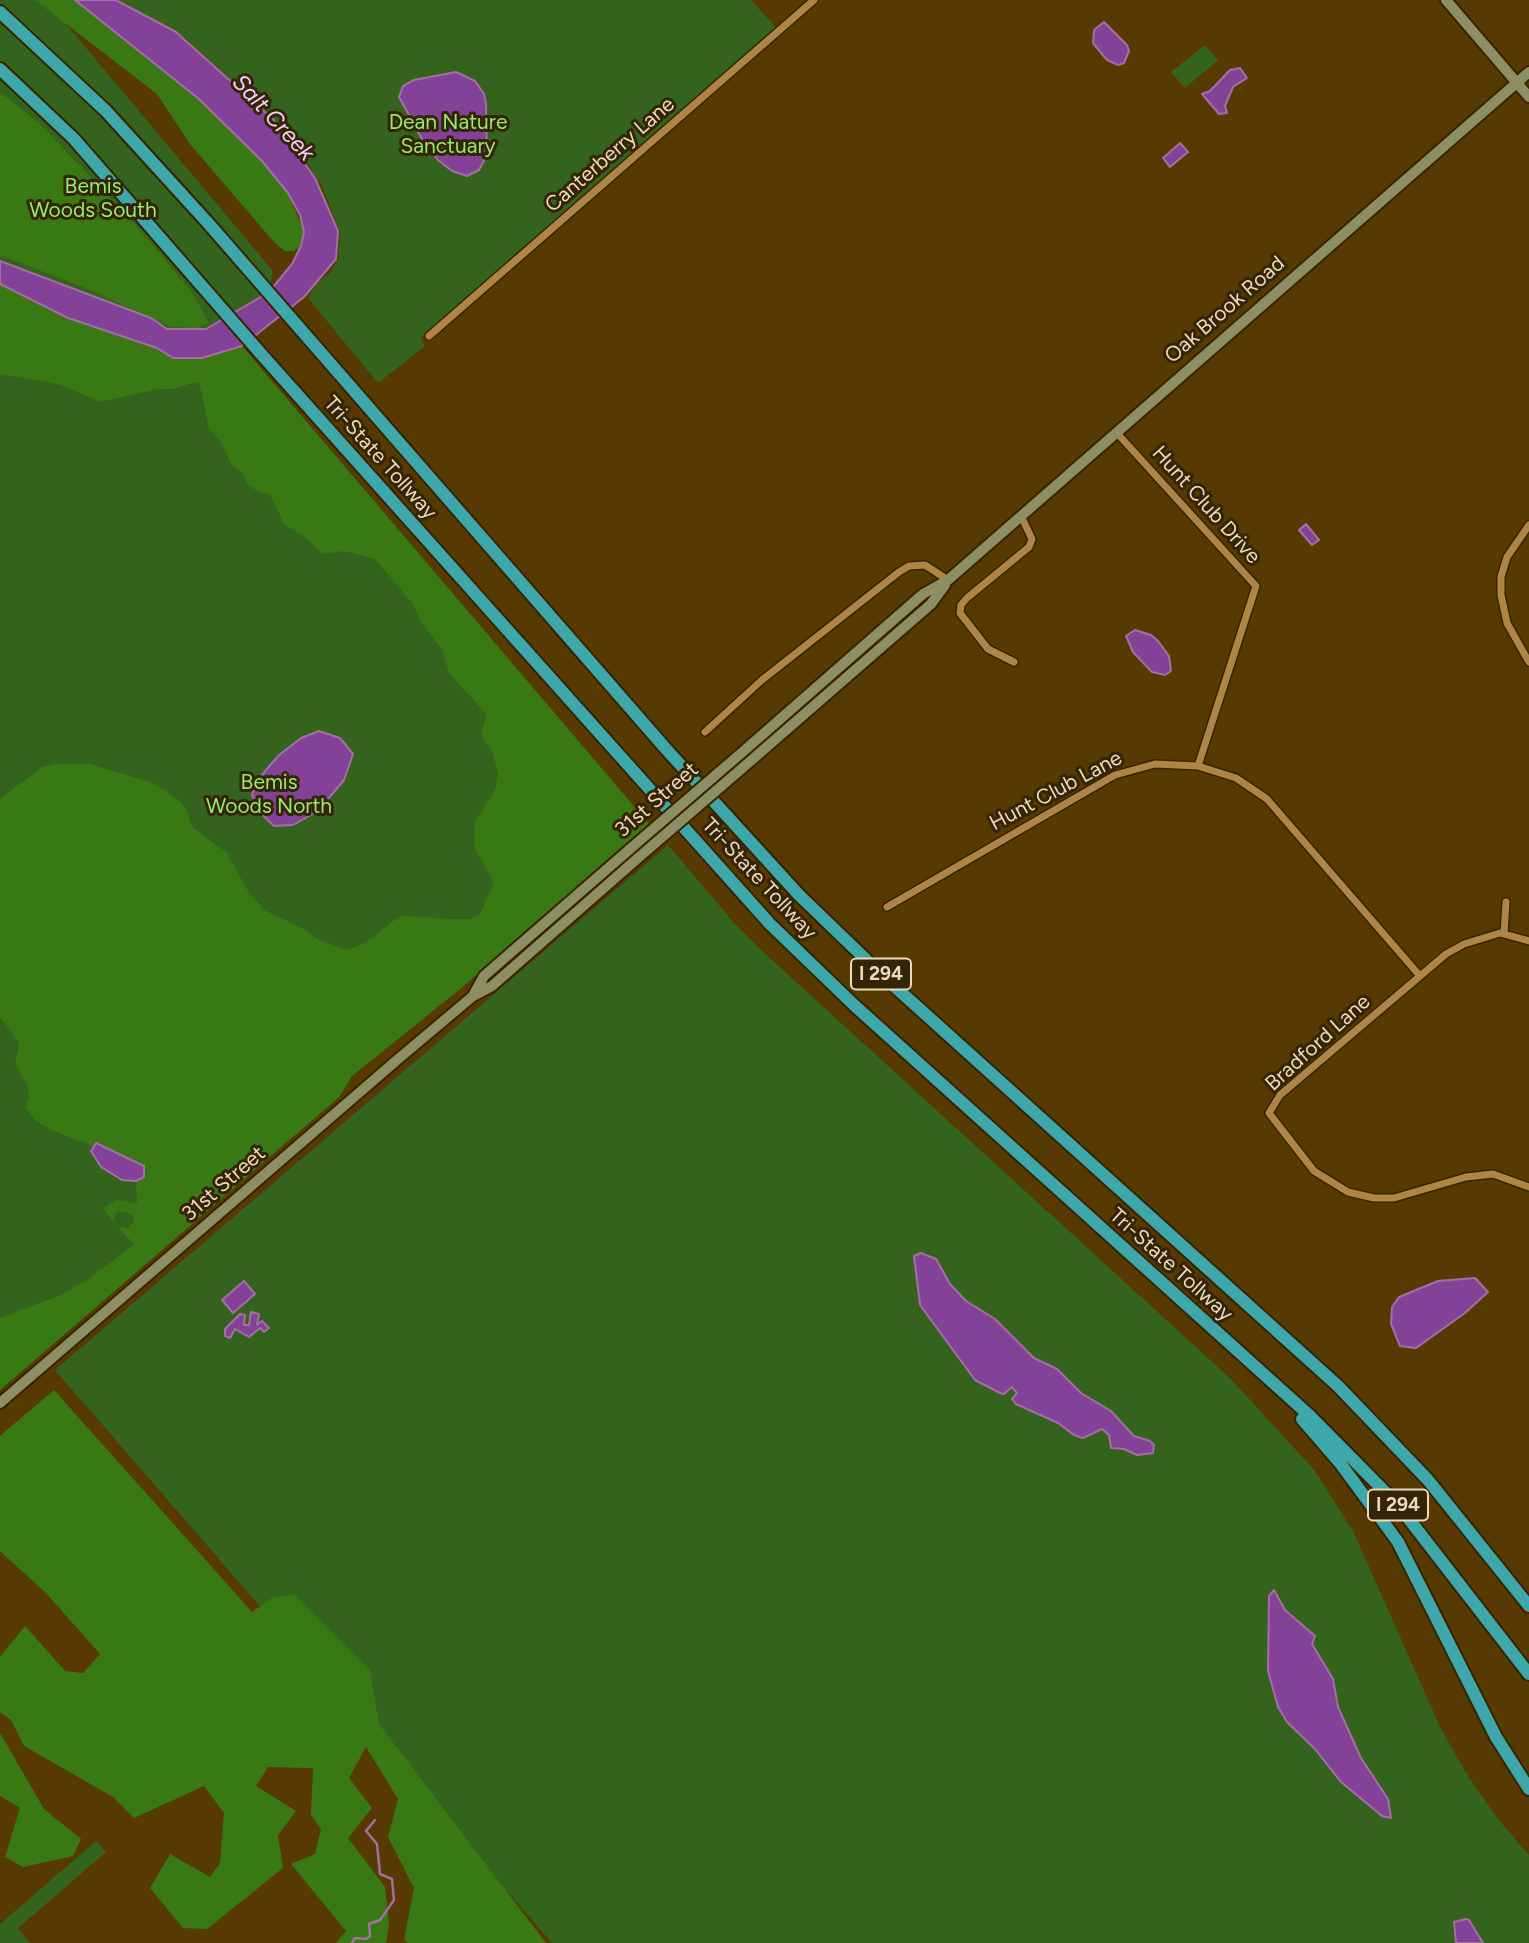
<!DOCTYPE html>
<html>
<head>
<meta charset="utf-8">
<style>
  body { margin:0 }
  canvas { display:block; background:#573a01 }
</style>
</head>
<body>
<canvas width="1529" height="1943"></canvas>
<script>
const context = document.querySelector('canvas').getContext('2d');
context.lineJoin = 'round';
function fill(path, color) {
  context.fillStyle = color;
  context.fill(path, 'evenodd');
}
function shape(rows) {
  const path = new Path2D();
  for (const r of rows) {
    path.moveTo(r[0], r[1]);
    for (let i = 2; i < r.length; i += 2) path.lineTo(r[i], r[i + 1]);
  }
  return path;
}
function stroke(path, color, width, dash) {
  context.strokeStyle = color;
  context.lineWidth = width;
  context.lineCap = dash ? 'butt' : 'round';
  context.setLineDash(dash || []);
  context.stroke(path);
}
function write(font, color, halo, rows, align = 'center') {
  context.font = font + ' Figtree,sans-serif';
  context.lineWidth = 6;
  context.setLineDash([]);
  context.textBaseline = 'middle';
  context.strokeStyle = halo;
  context.fillStyle = color;
  for (const [text, x, y, turn = 0] of rows) {
    context.save();
    context.translate(x, y);
    context.rotate((+turn || 0) * Math.PI / 180);
    context.textAlign = isNaN(turn) ? turn : align;
    if (halo) context.strokeText(text, 0, 0);
    context.fillText(text, 0, 0);
    context.restore();
  }
}
fill(shape([
  [0,0,46,0,273,271,269,292,206,329,167,329,151,318,0,261],
  [119,0,751,0,777,29,421,337,425,346,378,383,308,298,318,282,331,272,338,259,340,232,322,186,294,143,257,103,185,38],
  [1205,45,1218,60,1185,88,1171,72],
  [0,284,202,358,242,346,649,824,460,989,352,1076,339,1097,0,1390],
  [668,845,735,924,773,961,1231,1379,1315,1471,1353,1531,1441,1729,1466,1773,1497,1818,1529,1855,1529,1943,552,1943,55,1370],
  [96,1841,106,1852,18,1928,30,1943,0,1943,0,1924]
]), '#33631c');
fill(shape([
  [35,0,75,0,199,99,262,161,288,193,304,232,301,246,294,251,285,251,274,242,190,144,157,94],
  [0,92,40,124,129,217,192,292,209,323,198,328,171,327,83,287,0,255],
  [0,284,68,318,157,348,173,358,218,354,242,346,649,824,460,989,352,1076,339,1097,0,1390,0,1318,61,1295,89,1279,134,1244,118,1227,128,1228,134,1221,134,1217,125,1211,118,1212,114,1215,114,1223,100,1204,104,1208,116,1200,137,1203,136,1181,141,1180,144,1166,99,1143,92,1146,52,1130,37,1122,25,1108,29,1096,28,1087,15,1063,19,1047,17,1039,0,1017,0,799,42,767,55,764,91,764,153,783,180,801,186,809,192,827,227,853,249,893,266,911,302,928,319,940,347,950,363,944,400,916,451,919,471,919,480,914,494,883,474,847,475,822,495,790,498,775,493,754,481,734,487,715,449,673,442,649,420,621,414,605,375,559,344,551,322,554,310,541,284,524,271,496,254,489,247,483,242,472,231,464,222,443,209,429,199,381,173,389,159,389,100,402,62,385,0,374],
  [54,1390,252,1612,272,1598,294,1594,370,1670,379,1724,546,1943,408,1943,404,1940,414,1888,388,1837,398,1799,366,1747,349,1778,372,1808,348,1838,385,1887,389,1924,386,1943,336,1943,346,1931,291,1864,315,1854,321,1829,311,1815,313,1768,268,1767,256,1786,296,1811,278,1835,283,1868,207,1929,183,1928,150,1888,170,1854,210,1877,220,1863,224,1813,204,1786,134,1818,113,1797,24,1746,11,1720,0,1712,0,1657,25,1626,65,1671,83,1673,100,1654,47,1594,0,1551,0,1436],
  [0,1733,44,1809,81,1839,73,1856,23,1867,5,1857,20,1808,0,1796]
]), '#397914');
const water = shape([
  [75,0,116,0,176,32,275,121,315,178,338,231,336,259,304,297,242,346,202,358,173,358,157,348,68,318,0,284,0,261,151,318,167,329,206,329,269,292,292,264,301,246,304,232,300,215,288,193,262,161,199,99,75,0],
  [1104,22,1127,45,1129,51,1124,63,1118,65,1107,60,1093,43,1094,30,1104,22],
  [1240,68,1247,78,1233,87,1225,106,1227,113,1219,114,1202,94,1210,91,1230,70,1240,68],
  [456,72,475,81,484,94,486,104,487,155,479,170,467,176,452,171,438,160,423,141,399,97,403,86,414,80,456,72],
  [1180,143,1188,152,1170,167,1163,158,1180,143],
  [1306,524,1319,540,1312,545,1299,530,1306,524],
  [1135,630,1151,635,1158,641,1169,656,1171,671,1165,675,1152,672,1133,652,1126,636,1135,630],
  [319,731,340,738,353,754,344,780,318,811,293,825,274,826,257,810,252,794,260,777,279,755,301,738,319,731],
  [96,1143,144,1166,144,1177,136,1181,122,1180,101,1167,91,1151,96,1143],
  [921,1253,936,1259,950,1284,966,1301,995,1319,1034,1358,1057,1369,1081,1393,1111,1411,1134,1436,1150,1441,1154,1445,1153,1453,1137,1455,1124,1449,1111,1448,1109,1435,1102,1429,1083,1438,1074,1435,1058,1423,1016,1404,1012,1399,1017,1393,1012,1387,1004,1394,1000,1393,975,1380,920,1305,914,1256,921,1253],
  [1475,1278,1488,1292,1465,1313,1416,1348,1400,1346,1391,1324,1392,1307,1399,1297,1438,1281,1475,1278],
  [244,1281,255,1294,233,1313,222,1300,244,1281],
  [251,1312,259,1314,257,1325,262,1321,269,1328,264,1332,260,1328,249,1337,235,1329,230,1338,225,1336,225,1329,240,1314,245,1315,244,1325,249,1325,251,1312],
  [1274,1590,1285,1610,1315,1636,1312,1644,1333,1679,1338,1707,1361,1758,1388,1799,1391,1818,1382,1816,1341,1782,1315,1749,1287,1722,1278,1707,1268,1671,1269,1596,1274,1590],
  [1466,1919,1469,1920,1483,1943,1456,1943,1454,1922,1466,1919]
]);
fill(water, '#834298');
stroke(water, '#a36fa2', 2);
stroke(shape([
  [352,1943,355,1938,366,1939,370,1936,369,1924,380,1920,394,1900,392,1879,380,1874,377,1844,366,1831,375,1820]
]), '#a36fa2', 2.5);
const street = shape([
  [429,336,814,0],
  [1116,432,1256,586,1198,766],
  [1529,525,1507,557,1501,577,1501,595,1507,623,1529,662],
  [1014,662,988,649,960,613,961,605,967,598,1029,547,1032,539,1021,516],
  [705,732,762,680,899,572,909,566,925,565,948,580],
  [887,907,1115,775,1155,764,1198,766,1236,778,1267,799,1420,976],
  [1504,934,1506,902],
  [1529,941,1500,933,1464,944,1446,954,1280,1095,1269,1113,1314,1171,1348,1192,1374,1198,1394,1198,1466,1177,1493,1174,1529,1187]
]);
const secondary = shape([
  [1446,0,1529,97],
  [746,749,923,594,948,580,1529,72],
  [754,758,931,604,945,585],
  [473,996,484,976,630,849],
  [0,1403,397,1060,473,996,492,986,638,858]
]);
const highway = shape([
  [0,12,106,111,208,223,666,749,799,895,883,976,1338,1386,1428,1480,1529,1606],
  [0,69,74,139,262,355,770,924,854,1005,1309,1415,1398,1505,1529,1674],
  [1302,1419,1340,1463,1398,1542,1496,1737,1529,1789]
]);
stroke(street, '#372300', 10);
stroke(secondary, '#372300', 14);
stroke(highway, '#372300', 16);
stroke(street, '#ae8544', 7);
stroke(secondary, '#8c8f62', 10);
stroke(highway, '#3da7a9', 12);
const secondaryBridge = shape([
  [630,849,746,749],
  [638,858,754,758]
]);
stroke(secondaryBridge, '#372300', 14, []);
stroke(secondaryBridge, '#8c8f62', 10);
for (const [x, y, w] of [
  [881,974,60],
  [1398,1505,60]
]) {
  const box = new Path2D();
  box.roundRect(x - w / 2, y - 15.5, w, 31, 5);
  context.fillStyle = '#342408';
  context.fill(box);
  stroke(box, '#eed9b9', 2);
}
write('bold 19px', '#eed9b9', null, [
  ["I 294",881,974],
  ["I 294",1398,1505]
]);
write('21px', '#96ea71', '#342408', [
  ["Dean Nature",448,123],
  ["Sanctuary",448,147],
  ["Bemis",93,187],
  ["Woods South",93,211],
  ["Bemis",269,783],
  ["Woods North",269,807]
]);
write('21px', '#eed9b9', '#342408', [
  ["Canterberry Lane",610,155,-41],
  ["Oak Brook Road",1225,310,-41],
  ["Tri-State Tollway",380,458,48],
  ["Hunt Club Drive",1206,505,48],
  ["Hunt Club Lane",1056,791,-28],
  ["31st Street",657,800,-41],
  ["Tri-State Tollway",759,879,47],
  ["Bradford Lane",1318,1043,-42],
  ["31st Street",224,1184,-41],
  ["Tri-State Tollway",1171,1265,42]
]);
write('italic 23px', '#f1d0fd', '#342408', [
  ["Salt Creek",273,118,47]
]);
</script>
</body>
</html>
